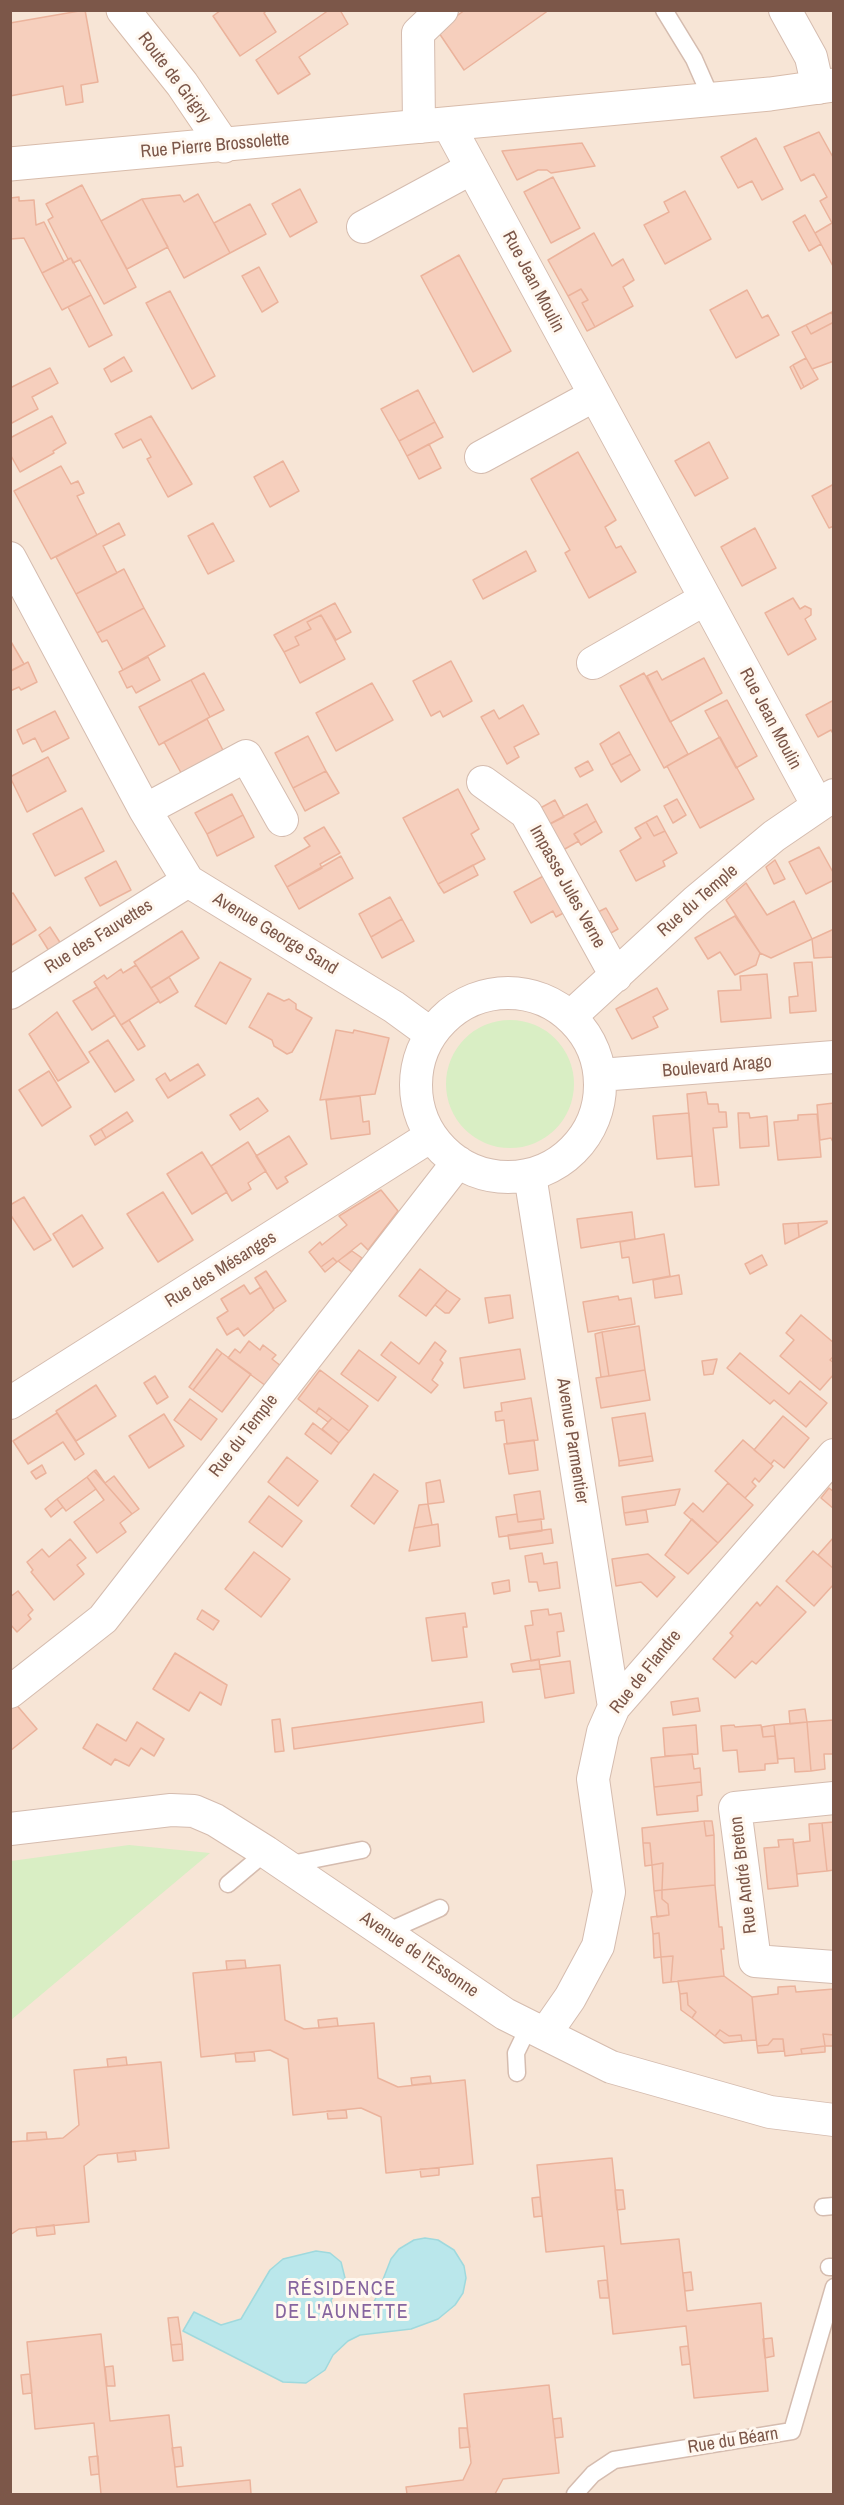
<!DOCTYPE html>
<html>
<head>
<meta charset="utf-8">
<style>
  body { margin:0 }
  #map { position:relative; width:844px; height:2505px; overflow:hidden; background:#fef4e8; font-family:"Archivo Narrow",sans-serif }
  canvas { display:block }
  .frame { position:absolute; inset:0; border:12px solid #7c5749; pointer-events:none }
</style>
</head>
<body>
<div id="map">
<canvas width="844" height="2505"></canvas>
<div class="frame"></div>
</div>
<script>
const context = document.querySelector('canvas').getContext('2d');
context.lineJoin = 'round';
function fill(path, color) {
  context.fillStyle = color;
  context.fill(path, 'evenodd');
}
function shape(rows) {
  const path = new Path2D();
  for (const r of rows) {
    if (r.length === 3) {
      path.moveTo(r[0] + r[2], r[1]);
      path.arc(r[0], r[1], r[2], 0, 2 * Math.PI);
      continue;
    }
    path.moveTo(r[0], r[1]);
    for (let i = 2; i < r.length; i += 2) path.lineTo(r[i], r[i + 1]);
  }
  return path;
}
function stroke(path, color, width, dash) {
  context.strokeStyle = color;
  context.lineWidth = width;
  context.lineCap = dash ? 'butt' : 'round';
  context.setLineDash(dash || []);
  context.stroke(path);
}
function write(font, color, halo, rows, align = 'center') {
  context.font = font + ' "Archivo Narrow",sans-serif';
  context.lineWidth = 6;
  context.setLineDash([]);
  context.textBaseline = 'middle';
  context.strokeStyle = halo;
  context.fillStyle = color;
  for (const [text, x, y, turn = 0] of rows) {
    context.save();
    context.translate(x, y);
    context.rotate((+turn || 0) * Math.PI / 180);
    context.textAlign = isNaN(turn) ? turn : align;
    if (halo) context.strokeText(text, 0, 0);
    context.fillText(text, 0, 0);
    context.restore();
  }
}
fill(shape([
  [11,11,833,11,833,2494,11,2494]
]), '#f7e5d6');
fill(shape([
  [510,1084,64],
  [129,1845,210,1853,11,2020,11,1861]
]), '#d9eec4');
const water = shape([
  [425,2238,438,2240,454,2250,464,2266,466,2278,463,2293,455,2305,438,2319,411,2329,360,2335,348,2341,333,2355,325,2370,306,2383,283,2382,183,2331,194,2312,221,2325,241,2319,270,2270,283,2259,316,2251,330,2253,341,2262,345,2278,331,2300,332,2306,342,2317,355,2319,368,2310,375,2300,391,2259,399,2249,414,2240,425,2238]
]);
fill(water, '#bae7eb');
stroke(water, '#9fd9dd', 1.5);
const building = shape([
  [85,10,98,82,81,85,83,102,66,105,63,86,10,96,10,23,85,10],
  [221,10,267,10,264,13,276,32,240,56,213,16,221,10],
  [329,10,340,10,348,24,299,57,310,74,278,94,256,60,329,10],
  [465,10,549,10,464,70,437,30,465,10],
  [819,132,834,159,834,268,815,233,832,223,820,201,827,197,814,174,801,181,784,147,819,132],
  [756,138,783,189,762,200,752,181,738,188,721,157,756,138],
  [582,143,595,166,551,173,547,170,538,170,517,180,502,151,582,143],
  [553,177,580,228,551,243,524,192,553,177],
  [82,185,136,287,104,304,80,260,73,263,71,258,68,259,48,220,53,217,46,204,82,185],
  [300,189,317,222,290,237,272,204,300,189],
  [685,191,711,239,665,264,644,225,669,212,664,202,685,191],
  [198,194,230,253,184,278,142,199,180,195,184,202,198,194],
  [19,197,19,201,34,200,36,225,44,222,64,262,42,273,24,238,10,239,10,198,19,197],
  [142,199,168,247,127,269,101,221,142,199],
  [250,204,266,234,230,253,214,223,250,204],
  [805,215,821,244,809,251,793,222,805,215],
  [594,233,612,266,623,259,634,280,623,287,633,306,595,327,582,303,588,300,581,289,568,296,548,260,594,233],
  [459,255,511,351,473,372,421,276,459,255],
  [71,258,91,295,62,310,42,273,71,258],
  [259,267,278,302,262,312,242,276,259,267],
  [581,289,588,300,582,303,595,327,587,331,568,296,581,289],
  [747,290,762,318,768,315,779,335,736,358,710,310,747,290],
  [170,291,215,376,192,389,146,303,170,291],
  [91,295,112,335,89,347,68,307,91,295],
  [832,312,834,322,811,334,806,325,832,312],
  [834,322,834,361,812,369,792,332,806,325,811,334,834,322],
  [124,357,132,371,111,382,104,369,124,357],
  [806,358,818,379,804,387,793,365,806,358],
  [793,365,804,387,801,389,790,367,793,365],
  [50,368,58,383,32,397,38,409,10,424,10,388,50,368],
  [418,390,435,422,399,441,381,409,418,390],
  [52,416,66,443,53,451,54,453,20,472,10,454,10,438,52,416],
  [151,416,192,484,168,497,147,459,151,457,141,439,123,448,115,434,151,416],
  [435,422,443,437,407,456,399,441,435,422],
  [709,442,728,478,695,496,675,461,709,442],
  [429,444,441,468,419,479,407,456,429,444],
  [578,452,616,520,605,527,616,548,621,546,636,572,589,598,565,553,570,550,531,479,578,452],
  [283,461,299,491,270,507,254,477,283,461],
  [61,466,71,484,78,481,84,493,77,496,97,535,51,559,14,491,61,466],
  [834,484,834,526,829,528,812,496,834,484],
  [119,523,125,535,103,546,117,573,76,594,56,557,119,523],
  [213,523,234,561,208,574,188,536,213,523],
  [755,528,776,568,742,586,721,547,755,528],
  [526,551,536,571,483,599,473,580,526,551],
  [124,569,144,608,97,633,76,594,124,569],
  [793,598,800,609,805,606,811,609,811,615,805,619,816,639,788,655,765,613,793,598],
  [335,603,351,632,336,640,321,615,307,622,311,629,295,637,299,645,284,652,274,635,335,603],
  [144,608,165,646,123,670,107,640,102,642,97,633,144,608],
  [321,615,345,659,300,683,284,652,299,645,295,637,311,629,307,622,321,615],
  [10,640,24,664,10,671,10,640],
  [148,657,160,680,136,693,132,686,127,688,119,672,148,657],
  [704,658,722,693,670,722,647,676,657,671,662,680,704,658],
  [451,661,472,701,443,717,440,711,431,716,413,681,451,661],
  [28,662,37,682,21,690,19,687,10,691,11,671,28,662],
  [204,673,224,710,210,717,191,680,204,673],
  [644,673,688,754,664,768,620,686,644,673],
  [191,680,210,717,159,745,139,707,191,680],
  [372,683,393,720,336,751,316,713,372,683],
  [727,700,757,756,736,768,705,711,727,700],
  [834,700,834,735,831,730,818,737,806,715,834,700],
  [523,705,539,734,514,747,519,757,507,764,481,717,494,710,499,719,523,705],
  [55,711,69,738,42,752,35,738,23,744,17,730,55,711],
  [207,719,227,758,185,780,164,742,207,719],
  [619,732,631,754,611,765,600,744,619,732],
  [308,736,326,771,293,788,275,753,308,736],
  [720,737,754,799,700,828,667,766,720,737],
  [631,754,640,770,621,782,611,765,631,754],
  [48,757,66,791,27,812,10,777,48,757],
  [588,761,593,770,580,777,575,768,588,761],
  [326,771,339,793,305,811,293,788,326,771],
  [458,789,479,829,471,834,485,859,438,884,403,818,458,789],
  [232,794,243,815,207,834,195,813,232,794],
  [677,799,686,815,673,823,664,806,677,799],
  [555,800,564,817,542,828,533,812,555,800],
  [587,804,596,821,574,834,579,841,556,854,542,828,587,804],
  [82,808,104,851,55,876,33,834,82,808],
  [243,815,254,837,217,856,207,834,243,815],
  [657,816,665,831,654,836,646,822,657,816],
  [596,821,602,832,581,845,574,834,596,821],
  [646,822,654,836,665,831,677,853,663,861,665,866,636,881,620,851,641,838,635,828,646,822],
  [324,827,340,853,320,864,322,868,287,887,275,866,310,846,304,838,324,827],
  [819,847,834,874,834,880,806,894,789,862,819,847],
  [341,856,353,878,299,909,287,887,341,856],
  [775,860,785,879,774,884,766,867,775,860],
  [116,861,131,890,100,906,85,878,116,861],
  [473,865,478,875,444,893,438,884,473,865],
  [549,873,569,910,556,917,553,911,531,923,514,892,549,873],
  [746,883,767,915,794,901,812,939,771,958,760,953,726,900,746,883],
  [13,893,36,930,10,946,10,894,13,893],
  [390,897,402,919,371,937,359,914,390,897],
  [606,908,618,929,602,938,590,916,606,908],
  [735,916,760,953,756,965,735,975,720,952,708,959,695,938,735,916],
  [402,919,414,941,382,958,371,937,402,919],
  [50,927,61,944,49,951,39,935,50,927],
  [834,929,834,957,814,958,812,939,834,929],
  [182,931,199,958,151,988,134,962,182,931],
  [220,962,251,979,226,1024,195,1006,220,962],
  [812,962,816,1011,790,1013,789,997,798,996,794,963,812,962],
  [136,965,159,1001,121,1025,94,982,104,975,107,979,121,969,123,973,136,965],
  [767,974,771,1018,721,1022,718,991,741,990,740,976,767,974],
  [169,977,178,992,160,1003,151,988,169,977],
  [97,987,115,1015,92,1030,73,1001,97,987],
  [657,988,668,1009,653,1017,658,1027,632,1039,616,1009,657,988],
  [268,993,284,1001,289,999,296,1004,296,1009,312,1018,292,1052,287,1054,274,1046,272,1040,249,1027,268,993],
  [57,1012,89,1062,58,1081,29,1034,57,1012],
  [129,1020,145,1046,138,1050,121,1025,129,1020],
  [336,1030,353,1033,354,1030,389,1038,375,1094,320,1100,336,1030],
  [108,1040,134,1080,115,1092,89,1052,108,1040],
  [198,1064,205,1075,168,1098,156,1079,165,1073,170,1081,198,1064],
  [49,1071,71,1107,42,1126,19,1090,49,1071],
  [706,1092,708,1104,718,1104,719,1112,726,1112,727,1127,713,1128,719,1185,695,1187,687,1094,706,1092],
  [360,1096,363,1122,369,1121,370,1134,331,1139,326,1100,360,1096],
  [258,1098,268,1111,240,1130,230,1115,258,1098],
  [834,1103,834,1144,831,1138,820,1140,817,1105,834,1103],
  [127,1112,133,1121,106,1138,101,1129,127,1112],
  [689,1113,692,1156,657,1159,653,1116,689,1113],
  [738,1113,749,1113,750,1118,767,1116,769,1146,740,1148,738,1113],
  [817,1114,821,1157,778,1160,774,1122,798,1120,798,1115,817,1114],
  [101,1129,106,1138,95,1145,90,1136,101,1129],
  [289,1136,307,1164,285,1177,288,1182,277,1189,256,1156,289,1136],
  [248,1142,266,1171,248,1183,251,1189,232,1201,211,1166,248,1142],
  [202,1152,227,1192,192,1214,167,1174,202,1152],
  [381,1190,398,1211,368,1250,361,1243,337,1262,333,1258,321,1267,309,1252,320,1242,322,1245,347,1225,339,1216,381,1190],
  [163,1192,193,1240,158,1262,127,1214,163,1192],
  [24,1197,51,1240,34,1250,10,1214,10,1205,24,1197],
  [632,1212,635,1239,581,1248,577,1219,632,1212],
  [82,1215,103,1248,73,1267,53,1234,82,1215],
  [827,1221,827,1223,799,1237,798,1223,827,1221],
  [798,1223,799,1237,785,1244,783,1224,798,1223],
  [664,1234,670,1276,633,1283,629,1257,622,1258,620,1242,664,1234],
  [352,1251,362,1258,352,1272,338,1261,352,1251],
  [762,1255,767,1265,750,1274,745,1264,762,1255],
  [333,1258,337,1262,325,1272,321,1267,333,1258],
  [420,1269,447,1290,426,1316,399,1296,420,1269],
  [266,1271,286,1301,274,1309,255,1278,266,1271],
  [679,1275,682,1294,655,1298,653,1280,679,1275],
  [244,1285,250,1294,261,1287,274,1310,244,1336,238,1328,227,1335,217,1318,228,1311,221,1299,244,1285],
  [447,1290,460,1299,449,1313,445,1313,435,1305,447,1290],
  [510,1295,513,1318,489,1323,485,1298,510,1295],
  [618,1296,619,1300,631,1298,635,1324,588,1332,583,1302,618,1296],
  [801,1315,834,1343,834,1356,830,1360,834,1363,834,1374,820,1390,780,1356,794,1340,786,1333,801,1315],
  [639,1326,645,1370,609,1376,602,1332,639,1326],
  [602,1332,609,1376,601,1377,595,1334,602,1332],
  [249,1341,260,1350,263,1345,276,1355,272,1359,281,1366,266,1386,228,1358,235,1349,240,1353,249,1341],
  [391,1342,419,1364,435,1342,446,1351,440,1360,443,1363,432,1380,438,1385,431,1393,381,1355,391,1342],
  [217,1349,222,1353,193,1390,189,1387,217,1349],
  [520,1349,525,1379,464,1388,460,1358,520,1349],
  [359,1350,396,1377,378,1401,341,1374,359,1350],
  [222,1353,251,1374,222,1412,193,1390,222,1353],
  [740,1353,789,1394,800,1381,827,1403,806,1427,774,1400,770,1404,727,1368,740,1353],
  [717,1359,713,1374,704,1375,702,1361,717,1359],
  [320,1370,368,1406,349,1431,319,1408,316,1413,298,1399,320,1370],
  [645,1370,650,1400,601,1408,596,1378,645,1370],
  [155,1376,168,1397,157,1404,144,1383,155,1376],
  [96,1385,116,1416,76,1441,56,1411,96,1385],
  [531,1398,538,1440,507,1444,504,1420,496,1421,495,1412,502,1411,501,1403,531,1398],
  [190,1399,217,1419,201,1440,174,1420,190,1399],
  [319,1408,332,1418,328,1422,316,1413,319,1408],
  [57,1413,84,1454,75,1460,63,1442,28,1464,13,1441,57,1413],
  [645,1413,652,1456,619,1461,612,1418,645,1413],
  [164,1414,184,1446,149,1468,129,1436,164,1414],
  [783,1416,809,1438,784,1468,774,1460,771,1464,754,1450,783,1416],
  [332,1418,349,1431,339,1443,322,1429,332,1418],
  [313,1423,339,1443,331,1454,305,1434,313,1423],
  [534,1440,538,1470,509,1474,504,1444,534,1440],
  [743,1440,773,1466,759,1482,755,1478,752,1482,756,1486,745,1498,715,1471,743,1440],
  [652,1456,653,1461,619,1466,619,1461,652,1456],
  [287,1457,318,1481,298,1506,268,1482,287,1457],
  [42,1465,46,1473,36,1479,31,1472,42,1465],
  [96,1470,105,1483,114,1476,139,1509,132,1514,94,1471,96,1470],
  [94,1471,132,1514,120,1523,126,1532,97,1553,74,1522,104,1500,87,1477,94,1471],
  [374,1474,398,1491,374,1524,351,1506,374,1474],
  [87,1477,96,1489,66,1511,57,1499,87,1477],
  [440,1480,444,1502,428,1504,426,1483,440,1480],
  [728,1483,753,1505,718,1543,684,1513,693,1503,703,1512,728,1483],
  [829,1488,834,1492,834,1509,821,1498,829,1488],
  [680,1489,675,1505,624,1513,622,1497,680,1489],
  [540,1491,544,1519,518,1522,514,1495,540,1491],
  [269,1496,302,1521,282,1547,249,1522,269,1496],
  [57,1499,63,1507,51,1517,45,1509,57,1499],
  [428,1504,432,1525,414,1528,419,1505,428,1504],
  [646,1510,648,1522,626,1525,624,1513,646,1510],
  [517,1514,518,1522,541,1519,542,1531,499,1537,496,1517,517,1514],
  [692,1519,718,1543,688,1574,665,1555,692,1519],
  [438,1524,440,1546,409,1551,414,1528,438,1524],
  [551,1529,553,1543,510,1549,508,1535,551,1529],
  [834,1537,834,1569,818,1555,834,1537],
  [70,1539,86,1558,77,1565,84,1574,54,1600,31,1572,33,1570,27,1562,42,1549,49,1557,70,1539],
  [813,1551,834,1569,834,1584,814,1606,786,1581,813,1551],
  [254,1552,290,1579,261,1617,225,1589,254,1552],
  [542,1553,544,1564,557,1562,560,1588,539,1591,537,1582,529,1582,525,1556,542,1553],
  [648,1554,675,1577,657,1597,641,1582,616,1586,612,1559,648,1554],
  [509,1580,510,1591,494,1594,492,1583,509,1580],
  [777,1586,806,1612,756,1664,752,1661,735,1678,713,1659,733,1636,730,1633,757,1602,760,1606,777,1586],
  [18,1591,33,1610,28,1615,31,1619,17,1632,10,1624,10,1597,18,1591],
  [548,1609,549,1615,561,1613,564,1631,557,1632,560,1656,531,1661,525,1626,533,1625,531,1611,548,1609],
  [202,1610,219,1621,213,1630,197,1619,202,1610],
  [465,1613,467,1627,463,1627,467,1657,432,1661,426,1618,465,1613],
  [175,1653,227,1685,221,1705,200,1692,189,1711,153,1689,175,1653],
  [539,1659,540,1669,513,1672,511,1664,539,1659],
  [570,1661,574,1693,545,1698,540,1665,570,1661],
  [698,1698,700,1711,673,1715,671,1702,698,1698],
  [14,1702,37,1729,10,1751,10,1705,14,1702],
  [482,1702,484,1722,294,1749,292,1728,482,1702],
  [805,1709,807,1722,790,1724,789,1711,805,1709],
  [280,1719,284,1751,275,1752,272,1720,280,1719],
  [834,1720,834,1754,824,1754,825,1769,811,1771,807,1722,834,1720],
  [137,1722,164,1739,154,1756,141,1748,129,1766,115,1759,111,1765,83,1748,97,1724,126,1741,137,1722],
  [807,1722,811,1771,795,1772,794,1758,778,1759,774,1725,807,1722],
  [696,1725,698,1754,665,1756,663,1728,696,1725],
  [734,1725,735,1727,761,1725,763,1737,775,1736,778,1763,765,1764,765,1770,739,1772,737,1750,723,1751,721,1726,734,1725],
  [774,1725,775,1736,763,1737,762,1727,774,1725],
  [692,1754,694,1769,700,1768,701,1782,654,1787,651,1758,692,1754],
  [701,1782,702,1795,697,1796,698,1811,657,1815,654,1787,701,1782],
  [704,1821,706,1836,714,1835,715,1885,662,1890,663,1863,652,1865,650,1843,643,1843,642,1828,704,1821],
  [704,1821,712,1821,714,1835,706,1836,704,1821],
  [834,1822,834,1870,827,1871,822,1823,834,1822],
  [822,1823,827,1871,797,1874,793,1843,810,1841,809,1824,822,1823],
  [793,1839,798,1886,768,1889,764,1848,779,1847,778,1840,793,1839],
  [643,1843,650,1843,652,1865,645,1866,643,1843],
  [663,1863,662,1890,654,1891,652,1865,663,1863],
  [715,1885,719,1927,722,1927,724,1949,721,1949,724,1976,671,1982,673,1956,661,1957,659,1933,653,1934,651,1917,669,1915,668,1904,662,1899,662,1890,715,1885],
  [662,1890,662,1899,668,1904,669,1915,657,1917,654,1891,662,1890],
  [659,1933,661,1957,654,1958,653,1934,659,1933],
  [673,1956,671,1982,663,1983,661,1957,673,1956],
  [245,1960,246,1968,227,1970,226,1961,245,1960],
  [280,1965,285,2020,304,2029,374,2023,378,2078,398,2087,465,2080,473,2164,386,2173,381,2117,361,2108,293,2115,288,2059,270,2050,201,2057,193,1973,280,1965],
  [724,1976,752,1997,756,2040,742,2041,741,2035,729,2036,720,2030,715,2036,692,2018,696,2012,688,2005,687,1993,680,1994,678,1981,724,1976],
  [795,1986,796,1992,834,1989,834,2035,823,2034,825,2046,801,2049,802,2054,785,2056,783,2039,773,2039,768,2045,757,2046,752,1997,778,1994,778,1987,795,1986],
  [687,1993,688,2005,696,2012,692,2018,681,2010,680,1994,687,1993],
  [337,2018,338,2026,319,2028,318,2020,337,2018],
  [720,2030,729,2036,741,2035,742,2041,724,2043,715,2036,720,2030],
  [823,2034,834,2035,834,2046,825,2046,823,2034],
  [773,2039,783,2039,784,2051,758,2053,757,2046,768,2045,773,2039],
  [825,2046,825,2052,802,2054,801,2049,825,2046],
  [254,2052,255,2061,236,2062,235,2053,254,2052],
  [126,2057,127,2065,108,2067,107,2059,126,2057],
  [161,2062,169,2148,98,2155,84,2166,89,2222,19,2229,10,2235,10,2142,63,2138,79,2125,74,2070,161,2062],
  [430,2076,431,2083,412,2085,411,2078,430,2076],
  [346,2110,347,2118,328,2119,327,2111,346,2110],
  [46,2132,47,2139,27,2141,27,2133,46,2132],
  [135,2151,136,2160,118,2162,117,2153,135,2151],
  [612,2158,621,2244,679,2239,687,2311,761,2303,768,2391,694,2398,686,2326,613,2334,604,2246,546,2252,537,2165,612,2158],
  [439,2168,439,2175,421,2177,420,2169,439,2168],
  [615,2190,623,2190,625,2209,617,2210,615,2190],
  [540,2197,542,2216,534,2217,532,2198,540,2197],
  [54,2225,55,2234,37,2236,36,2227,54,2225],
  [691,2272,693,2290,685,2291,683,2273,691,2272],
  [607,2280,609,2298,600,2298,598,2281,607,2280],
  [178,2317,182,2344,171,2345,168,2318,178,2317],
  [101,2334,110,2421,169,2415,177,2487,250,2480,251,2494,101,2494,94,2423,35,2429,27,2342,101,2334],
  [772,2338,774,2356,765,2358,763,2339,772,2338],
  [182,2344,183,2360,173,2361,171,2345,182,2344],
  [688,2346,690,2364,682,2365,680,2347,688,2346],
  [113,2366,115,2386,107,2386,105,2367,113,2366],
  [30,2374,32,2393,23,2394,21,2375,30,2374],
  [549,2385,559,2473,503,2479,495,2494,407,2494,406,2487,463,2480,471,2463,464,2394,549,2385],
  [561,2418,563,2437,555,2438,553,2419,561,2418],
  [459,2428,467,2428,470,2447,460,2448,459,2428],
  [181,2447,183,2466,175,2467,172,2448,181,2447],
  [98,2456,99,2474,91,2475,89,2457,98,2456]
]);
fill(building, '#f6cfbd');
stroke(building, '#ebb39c', 1.5);
const lane = shape([
  [664,10,694,59,712,100],
  [286,1865,362,1850],
  [228,1884,266,1852],
  [384,1933,440,1908],
  [517,2073,516,2053,529,2026],
  [823,2207,834,2206],
  [829,2267,834,2267],
  [575,2494,593,2474,614,2460,792,2431,834,2287]
]);
const street = shape([
  [785,10,811,57,818,88],
  [448,124,818,806],
  [419,127,418,33,442,10],
  [363,227,472,168],
  [481,457,595,395],
  [10,558,145,810,188,881,394,1007,431,1034],
  [593,663,705,599],
  [483,782,526,813,616,976],
  [145,810,246,756,282,820],
  [508,1085,92],
  [10,993,188,881],
  [570,1017,696,901,774,836,834,795],
  [600,1075,834,1057],
  [530,1175,614,1707],
  [10,1403,431,1136],
  [10,1692,103,1619,458,1162],
  [834,1798,735,1808,755,1961,834,1967],
  [10,1829,171,1810,194,1811,215,1820,266,1852,505,2014,611,2067,770,2112,834,2120],
  [545,2034,570,1998,598,1946,609,1892,593,1779,603,1732,614,1707,834,1455]
]);
const secondary = shape([
  [123,10,182,84,224,146],
  [10,164,770,94,834,85]
]);
stroke(lane, '#d5bcaf', 19);
stroke(street, '#d5bcaf', 34);
stroke(secondary, '#d8bcab', 35);
stroke(lane, '#fff', 16);
stroke(street, '#fff', 32);
stroke(secondary, '#fff', 33);
write('18px', '#7c5749', '#fff8f0', [
  ["Route de Grigny",174,78,53],
  ["Rue Pierre Brossolette",215,146,-5],
  ["Rue Jean Moulin",533,282,62],
  ["Rue Jean Moulin",770,719,62],
  ["Impasse Jules Verne",567,887,61],
  ["Rue du Temple",698,901,-41],
  ["Avenue George Sand",275,934,31],
  ["Rue des Fauvettes",99,937,-32],
  ["Boulevard Arago",717,1067,-5],
  ["Rue des Mésanges",221,1270,-32],
  ["Rue du Temple",244,1436,-52],
  ["Avenue Parmentier",572,1441,81],
  ["Rue de Flandre",646,1672,-51],
  ["Rue André Breton",744,1875,-97],
  ["Avenue de l'Essonne",419,1955,34],
  ["Rue du Béarn",733,2441,-9]
]);
context.letterSpacing = '1.5px';
write('20px', '#86659f', '#fff8f0', [
  ["RÉSIDENCE",342,2290],
  ["DE L'AUNETTE",342,2313]
]);
context.letterSpacing = '0px';
</script>
</body>
</html>
